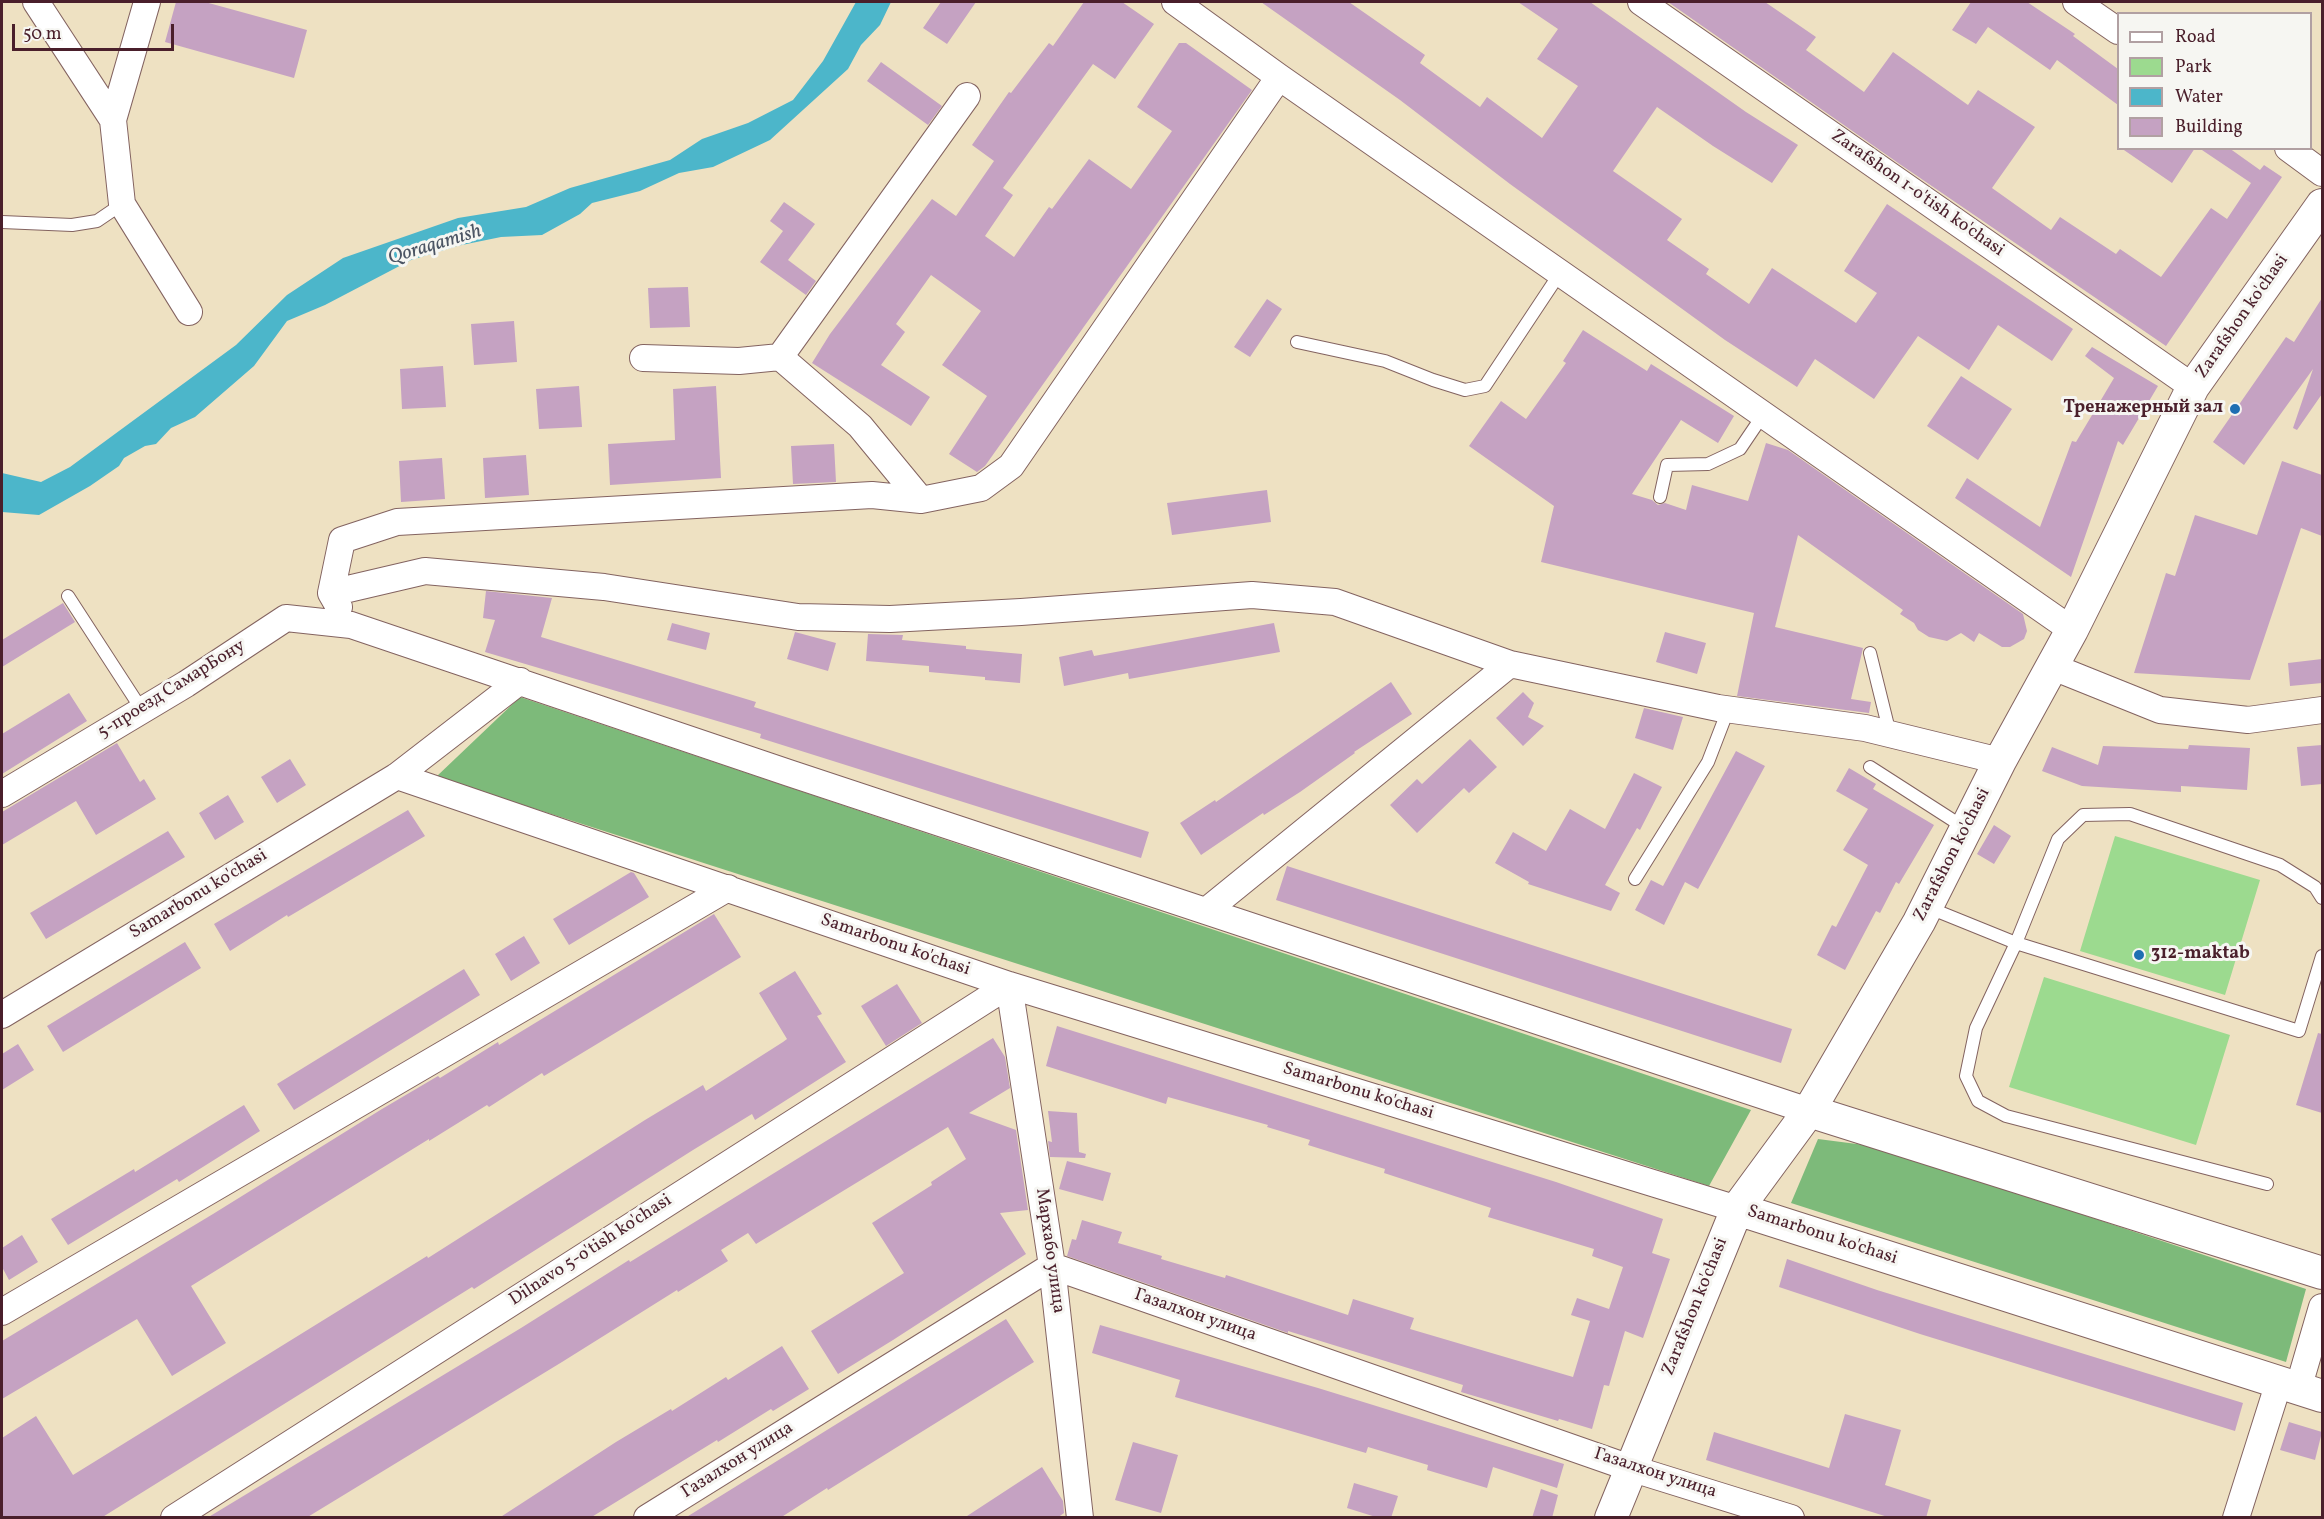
<!DOCTYPE html>
<html>
<head>
<meta charset="utf-8">
<style>
  body { margin:0 }
  #map { position:relative; width:2324px; height:1519px; overflow:hidden; background:#eee1c2; font-family:Vollkorn,serif }
  canvas { display:block }
  .frame { position:absolute; inset:0; border:3px solid #4a1f2b; pointer-events:none }
  .legend { position:absolute; left:2117px; top:12px; width:195px; height:138px; box-sizing:border-box; background:#f6f6f2; border:2px solid #b1a0a2; margin:0; padding:8px 10px; list-style:none; font-size:18px; color:#4a1f2b }
  .legend li { display:flex; align-items:center; gap:12px; height:30px }
  .legend b { width:30px; border:2px solid #b1a0a2 }
  .scale { position:absolute; left:12px; top:24px; width:162px; height:27px; box-sizing:border-box; border:3px solid #4a1f2b; border-top:0; padding-left:8px; font-size:18px; line-height:21px; white-space:nowrap; color:#4a1f2b; -webkit-text-stroke:4px #f6f6f2; paint-order:stroke }
</style>
</head>
<body>
<div id="map">
<canvas width="2324" height="1519"></canvas>
<div class="frame"></div>
<ul class="legend">
<li><b style="height:8px;background:#fff"></b>Road</li>
<li><b style="height:16px;background:#9cda8f"></b>Park</li>
<li><b style="height:16px;background:#4cb6ca"></b>Water</li>
<li><b style="height:16px;background:#c5a2c2"></b>Building</li>
</ul>
<div class="scale">50 m</div>
</div>
<script>
const context = document.querySelector('canvas').getContext('2d');
context.lineJoin = 'round';
function fill(path, color) {
  context.fillStyle = color;
  context.fill(path, 'evenodd');
}
function shape(rows) {
  const path = new Path2D();
  for (const r of rows) {
    path.moveTo(r[0], r[1]);
    for (let i = 2; i < r.length; i += 2) path.lineTo(r[i], r[i + 1]);
  }
  return path;
}
function stroke(path, color, width, dash) {
  context.strokeStyle = color;
  context.lineWidth = width;
  context.lineCap = dash ? 'butt' : 'round';
  context.setLineDash(dash || []);
  context.stroke(path);
}
function write(font, color, halo, rows, align = 'center') {
  context.font = font + ' Vollkorn,serif';
  context.lineWidth = 6;
  context.setLineDash([]);
  context.textBaseline = 'middle';
  context.strokeStyle = halo;
  context.fillStyle = color;
  for (const [text, x, y, turn = 0] of rows) {
    context.save();
    context.translate(x, y);
    context.rotate((+turn || 0) * Math.PI / 180);
    context.textAlign = isNaN(turn) ? turn : align;
    if (halo) context.strokeText(text, 0, 0);
    context.fillText(text, 0, 0);
    context.restore();
  }
}
fill(shape([
  [2115,836,2260,880,2225,995,2080,951],
  [2044,977,2230,1035,2196,1145,2009,1087]
]), '#9cda8f');
fill(shape([
  [520,697,1751,1110,1709,1186,436,777],
  [1818,1139,1880,1147,2306,1289,2286,1362,1791,1203]
]), '#7dba7a');
fill(shape([
  [856,2,891,2,880,25,861,45,848,69,770,140,713,167,679,173,640,191,592,203,580,214,542,235,501,237,457,246,411,260,325,305,287,321,254,366,195,417,171,428,156,444,145,446,124,458,119,466,90,486,39,515,2,512,2,473,41,482,70,467,236,345,287,295,343,258,458,218,526,207,570,188,670,160,702,139,748,123,793,100,823,61]
]), '#4cb6ca');
fill(shape([
  [176,2,205,2,307,30,294,78,165,42],
  [941,2,976,2,947,44,923,28],
  [1084,2,1122,2,1154,24,1115,79,1093,64,1003,188,1013,195,985,236,1014,257,1049,207,1052,209,1089,159,1131,189,1172,131,1137,107,1179,43,1186,43,1252,90,985,466,977,472,949,454,987,396,942,365,981,311,931,275,896,324,905,332,881,365,930,397,911,426,812,363,830,334,932,199,956,216,994,161,972,145,1009,92,1011,93,1049,43,1053,46],
  [1261,2,1349,2,1425,55,1420,63,1480,107,1487,97,1542,138,1578,86,1537,59,1558,29,1518,2,1590,2,1746,112,1798,145,1772,183,1713,146,1657,107,1613,171,1682,219,1667,240,1709,269,1706,274,1749,304,1772,268,1856,323,1877,293,1844,271,1887,204,2073,329,2052,361,1998,325,1969,370,1918,336,1874,399,1815,359,1797,387,1725,340,1510,184,1400,100],
  [1668,2,1765,2,1816,37,1806,50,1864,92,1893,52,1968,105,1978,90,2035,127,1992,188,2051,230,2060,217,2116,254,2120,249,2161,277,2211,208,2227,219,2251,183,2199,148,2229,148,2260,170,2264,165,2282,177,2166,346,1901,165],
  [1971,2,2027,2,2075,34,2073,36,2118,69,2118,105,2057,60,2050,70,1988,27,1976,44,1952,30],
  [881,62,942,106,928,125,867,81],
  [2121,148,2195,148,2172,183],
  [784,202,815,224,788,260,816,281,806,295,760,262,783,231,770,221],
  [688,287,690,327,650,328,648,288],
  [2322,298,2322,394,2297,430,2293,428,2313,369,2244,465,2213,442,2286,337,2294,342],
  [1267,299,1282,309,1250,357,1234,347],
  [514,321,517,362,474,365,471,324],
  [1583,330,1647,371,1651,364,1734,416,1718,443,1681,420,1632,494,1652,500,1658,505,1665,503,1686,510,1692,485,1748,501,1766,443,1788,450,2023,614,2027,631,2024,639,2010,647,2002,647,1979,633,1974,642,1961,633,1947,641,1929,637,1918,630,1914,623,1900,614,1903,610,1798,535,1775,627,1863,648,1851,699,1871,702,1869,713,1737,696,1754,613,1541,562,1554,506,1469,446,1501,401,1526,419,1566,363,1563,361],
  [2092,347,2158,386,2123,445,2118,441,2071,577,1955,498,1967,478,2040,527,2072,441,2076,442,2114,378,2085,356],
  [443,366,446,407,402,409,400,369],
  [1961,376,2012,409,1978,460,1927,426],
  [579,386,582,427,539,429,536,389],
  [716,386,721,478,610,485,608,444,675,440,673,389],
  [834,444,836,482,793,484,791,446],
  [526,455,529,495,485,498,483,458],
  [442,458,445,499,401,502,399,461],
  [2282,461,2322,475,2322,536,2301,528,2250,680,2134,673,2166,573,2175,576,2195,515,2257,535],
  [1267,490,1271,522,1172,535,1167,503],
  [486,591,552,598,541,637,756,702,754,707,1149,832,1141,858,760,738,761,734,485,652,495,620,483,618],
  [63,603,75,622,2,667,2,640],
  [672,623,710,633,706,650,667,640],
  [1274,623,1280,652,1129,679,1128,673,1064,686,1059,657,1092,650,1094,656],
  [795,632,836,643,828,671,787,659],
  [1665,632,1706,643,1697,674,1656,662],
  [868,634,903,635,902,640,966,646,966,649,1022,654,1020,683,985,680,985,677,929,672,929,666,866,661],
  [2322,659,2322,683,2290,686,2288,663],
  [1391,682,1412,714,1354,752,1355,753,1300,792,1264,815,1263,813,1201,855,1180,823,1215,800,1216,802],
  [1523,692,1534,703,1528,717,1544,726,1523,746,1496,718],
  [69,693,87,721,2,774,2,734],
  [1644,708,1683,717,1673,750,1635,738],
  [1470,739,1497,767,1469,793,1464,788,1417,833,1390,805,1417,779,1422,784],
  [117,743,140,782,144,779,156,799,96,835,76,801,2,845,2,812],
  [2189,745,2250,748,2247,790,2181,786,2181,792,2082,786,2042,771,2052,747,2098,765,2103,746,2188,749],
  [2322,745,2322,784,2301,786,2297,747],
  [1736,751,1765,766,1698,889,1685,882,1664,925,1635,910,1651,880,1663,886],
  [290,759,306,785,277,803,261,777],
  [1849,768,1876,784,1873,789,1934,825,1899,884,1896,882,1880,913,1876,911,1845,970,1817,955,1832,925,1836,927,1868,865,1843,850,1868,809,1836,791],
  [1634,773,1662,787,1640,830,1637,828,1605,885,1620,893,1611,911,1528,884,1529,882,1495,863,1513,832,1546,851,1570,809,1605,829],
  [228,795,244,822,215,840,199,813],
  [408,810,425,836,288,917,287,915,230,951,214,924],
  [1994,825,2011,836,1994,864,1977,854],
  [168,831,185,857,46,939,30,913],
  [1287,866,1792,1029,1781,1063,1276,900],
  [631,872,634,873,649,897,569,945,553,919],
  [714,914,741,957,544,1076,542,1073,489,1107,487,1105,429,1141,429,1139,191,1286,226,1343,172,1376,137,1319,2,1399,2,1341,213,1214,382,1109,438,1076,440,1078,498,1042,499,1045],
  [524,936,540,963,511,981,495,954],
  [185,942,201,968,63,1052,47,1026],
  [464,969,480,995,294,1110,277,1084],
  [795,971,822,1014,817,1016,846,1062,755,1120,752,1114,693,1150,474,1289,472,1287,101,1518,2,1518,2,1438,36,1416,73,1475,427,1256,428,1258,645,1120,703,1085,706,1091,783,1042,787,1039,759,993],
  [897,984,922,1023,886,1046,861,1006],
  [1057,1026,1556,1182,1663,1219,1652,1253,1670,1259,1643,1338,1625,1331,1609,1386,1604,1385,1592,1429,1559,1419,1558,1421,1461,1392,1463,1385,1288,1331,1288,1333,1067,1256,1072,1239,1076,1240,1082,1220,1122,1232,1118,1243,1162,1256,1161,1259,1225,1278,1226,1275,1348,1315,1353,1299,1414,1318,1410,1329,1573,1377,1590,1321,1571,1315,1577,1298,1609,1309,1623,1267,1592,1256,1594,1249,1488,1217,1491,1208,1384,1173,1385,1169,1308,1145,1310,1140,1267,1127,1268,1125,1168,1097,1166,1104,1046,1066],
  [2318,1033,2322,1034,2322,1113,2296,1105],
  [993,1038,1005,1057,1010,1088,969,1113,1016,1130,1028,1210,1000,1213,1026,1254,893,1340,838,1374,811,1331,904,1273,872,1223,932,1185,931,1182,966,1159,948,1127,756,1244,748,1233,721,1250,728,1261,678,1292,677,1290,562,1362,306,1518,207,1518,521,1328,629,1260,630,1262],
  [18,1044,34,1070,2,1090,2,1054],
  [244,1105,260,1131,179,1182,177,1179,68,1245,51,1219,134,1169,135,1172],
  [1048,1111,1077,1113,1079,1152,1086,1154,1085,1158,1050,1157,1048,1141,1052,1142],
  [1067,1161,1111,1173,1103,1201,1059,1189],
  [22,1235,38,1262,9,1280,2,1267,2,1248],
  [1787,1259,1877,1290,2243,1403,2235,1431,1920,1334,1779,1287],
  [1006,1319,1034,1362,828,1490,827,1488,780,1518,685,1518],
  [1100,1325,1318,1388,1564,1464,1557,1488,1493,1467,1487,1488,1427,1470,1428,1465,1368,1447,1366,1453,1175,1397,1180,1380,1092,1353],
  [782,1346,809,1389,773,1411,771,1409,718,1442,717,1440,590,1518,499,1518,616,1442,671,1409,672,1411,726,1377,728,1380],
  [1845,1414,1901,1430,1885,1485,1931,1500,1926,1518,1891,1518,1706,1460,1714,1432,1829,1468],
  [2289,1422,2322,1432,2315,1460,2280,1450],
  [1133,1442,1178,1455,1161,1513,1115,1500],
  [1042,1467,1063,1501,1064,1513,1057,1518,964,1518],
  [1354,1483,1398,1496,1391,1518,1379,1518,1347,1508],
  [1541,1489,1558,1495,1552,1518,1532,1518]
]), '#c5a2c2');
const service = shape([
  [2,222,72,225,97,221,122,204],
  [1297,342,1385,361,1433,380,1465,390,1485,386,1560,273],
  [1660,497,1667,465,1708,464,1740,449,1763,415],
  [68,596,142,710],
  [1870,653,1890,734],
  [1870,767,1965,828],
  [1635,879,1708,762,1728,710],
  [1927,907,2016,943,2299,1031,2322,956],
  [2267,1184,2006,1116,1978,1101,1966,1076,1976,1028,2016,943,2058,839,2083,815,2130,814,2280,865,2315,887,2322,898]
]);
const minor = shape([
  [36,2,113,120,122,204,189,312],
  [1175,2,1279,77,2072,630],
  [1641,2,2193,387],
  [2076,2,2118,31],
  [113,120,147,2],
  [2288,148,2322,173],
  [780,357,967,96],
  [643,358,739,361,780,357,860,426,921,500],
  [331,593,425,571,604,587,798,617,890,619,1021,612,1252,595,1335,602,1510,664,1718,708,1865,728,2000,761],
  [339,607,331,593,342,540,397,522,872,495,921,500,981,488,1011,466,1279,77],
  [2053,667,2160,710,2248,720,2322,710],
  [397,776,1009,985,1737,1209],
  [2,794,186,684,286,618,351,625,789,773,1809,1111],
  [1206,911,1510,664],
  [2,1015,397,776,520,681],
  [2,1312,728,888],
  [2298,1389,2322,1307],
  [174,1518,1009,985,1052,1266,1080,1518],
  [647,1518,1052,1266,1630,1468,1791,1518],
  [2236,1518,2279,1382]
]);
const tertiary = shape([
  [1809,1111,2322,1273],
  [1737,1209,2322,1396],
  [1611,1518,1737,1209,1809,1111,1919,922,2000,761,2072,630,2193,387,2322,205]
]);
stroke(service, '#836360', 14);
stroke(minor, '#836360', 28);
stroke(tertiary, '#836360', 34);
stroke(service, '#fff', 12);
stroke(minor, '#fff', 26);
stroke(tertiary, '#fff', 32);
for (const [x, y, r, color] of [
  [2235,409,6,"#1f6fb2"],
  [2139,955,6,"#1f6fb2"]
]) {
  const dot = new Path2D();
  dot.arc(x, y, r, 0, 2 * Math.PI);
  context.fillStyle = color;
  context.fill(dot);
  stroke(dot, '#f6f6f2', 2);
}
write('18px', '#4a1f2b', '#f6f6f2', [
  ["Zarafshon 1-o'tish ko'chasi",1917,194,35],
  ["Zarafshon ko'chasi",2243,317,-55],
  ["5-проезд СамарБону",172,690,-32],
  ["Zarafshon ko'chasi",1953,855,-63],
  ["Samarbonu ko'chasi",199,895,-31],
  ["Samarbonu ko'chasi",895,946,19],
  ["Samarbonu ko'chasi",1358,1092,17],
  ["Samarbonu ko'chasi",1822,1236,18],
  ["Dilnavo 5-o'tish ko'chasi",591,1251,-33],
  ["Мархабо улица",1049,1251,82],
  ["Zarafshon ko'chasi",1696,1307,-68],
  ["Газалхон улица",1195,1316,19],
  ["Газалхон улица",738,1461,-32],
  ["Газалхон улица",1655,1474,18]
]);
write('bold 18px', '#4a1f2b', '#f6f6f2', [
  ["Тренажерный зал",2223,409],
  ["312-maktab",2151,955,"left"]
], 'right');
write('italic 20px', '#4b5463', '#f6f6f2', [
  ["Qoraqamish",435,246,-17]
]);
</script>
</body>
</html>
